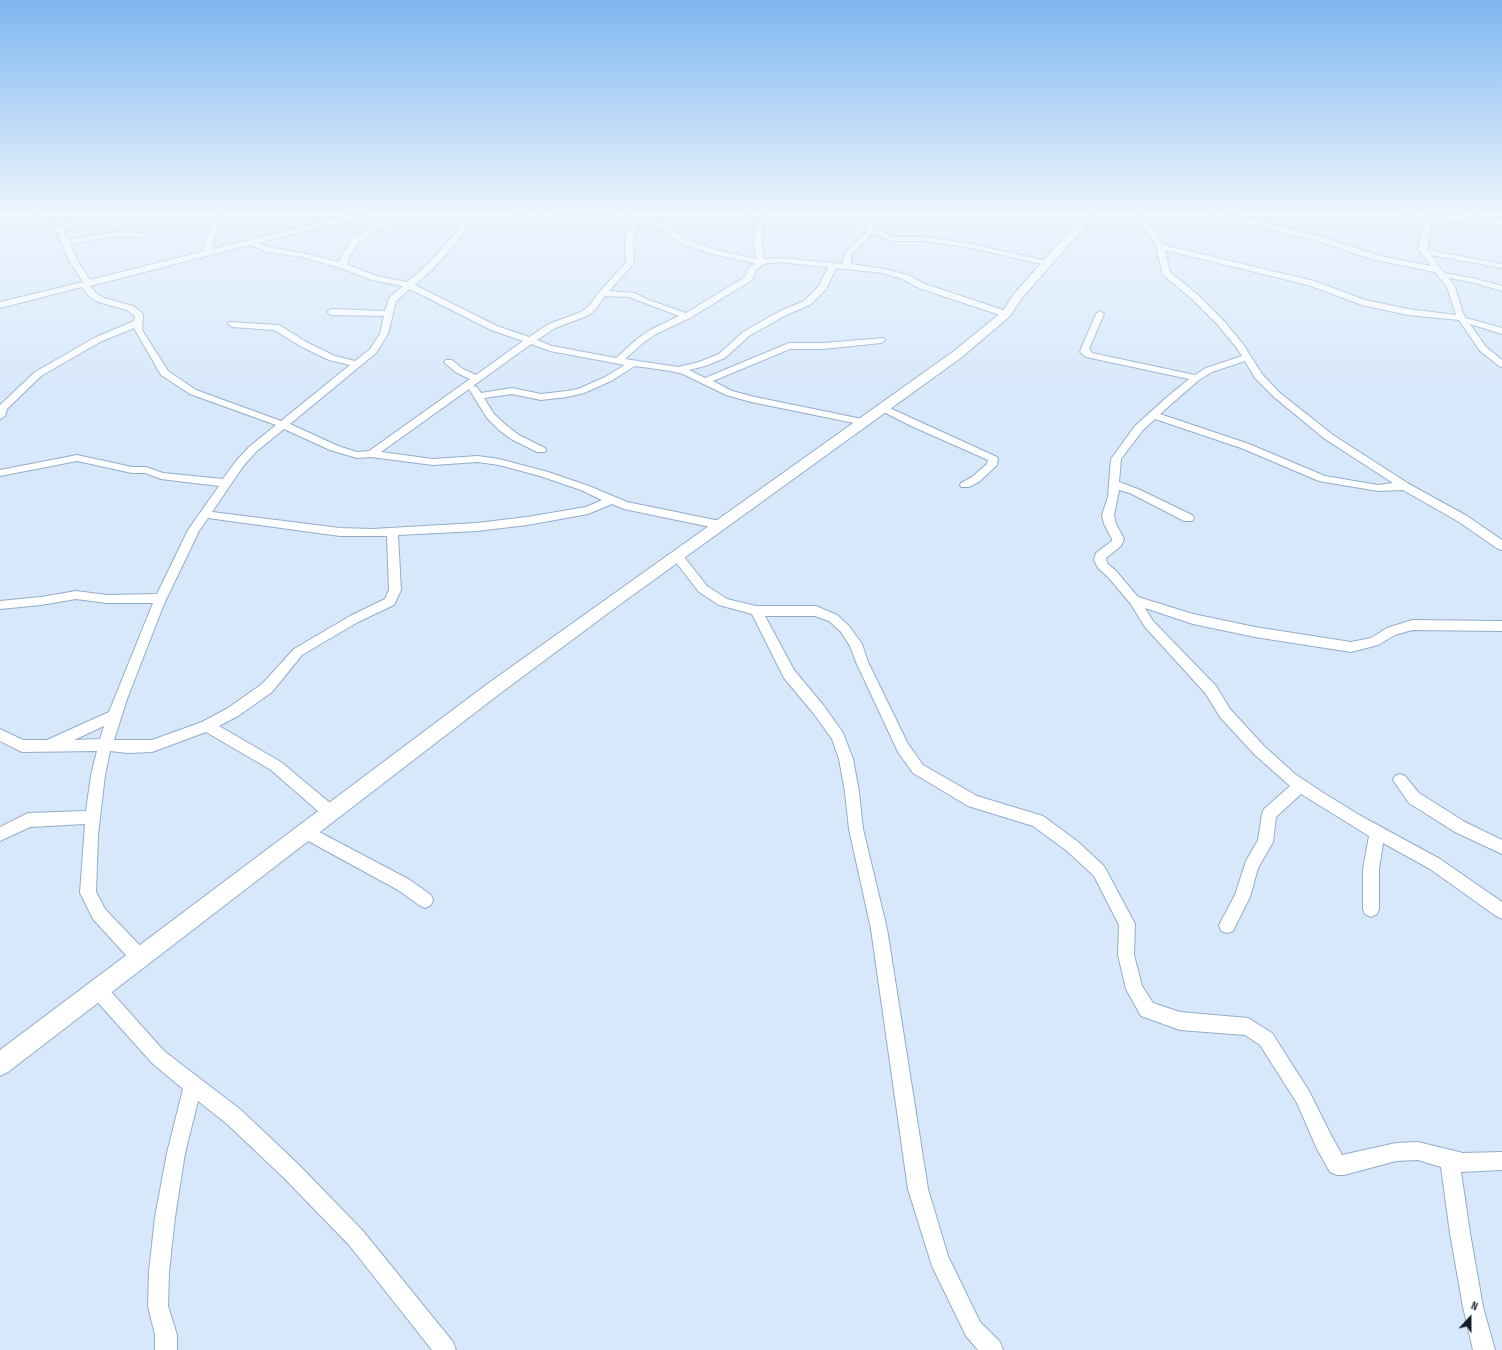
<!DOCTYPE html>
<html>
<head>
<meta charset="utf-8">
<style>
  body { margin:0 }
  #map { position:relative; width:1502px; height:1350px; overflow:hidden; background:#d7e8fb; font-family:"Sofia Sans Condensed",sans-serif }
  canvas { display:block }
  .north { position:absolute; left:1450px; top:1298px; width:40px; height:40px; -webkit-text-stroke:3px #fff; paint-order:stroke; rotate:21deg; font-size:11px; font-weight:700; line-height:16px; text-align:center; color:#111b27 }
  .north::after { content:''; display:block; margin:auto; width:14px; height:18px; background:#111b27; clip-path:polygon(50% 0,100% 100%,50% 72%,0 100%) }
</style>
</head>
<body>
<div id="map">
<canvas width="1502" height="1350"></canvas>
<div class="north">N</div>
</div>
<script>
const context = document.querySelector('canvas').getContext('2d');
context.lineJoin = 'round';
function shape(rows) {
  const path = new Path2D();
  for (const r of rows) {
    path.moveTo(r[0], r[1]);
    for (let i = 2; i < r.length; i += 2) path.lineTo(r[i], r[i + 1]);
  }
  return path;
}
function stroke(path, color, width, dash) {
  context.strokeStyle = color;
  context.lineWidth = width;
  context.lineCap = dash ? 'butt' : 'round';
  context.setLineDash(dash || []);
  context.stroke(path);
}
function fill(path, color) {
  context.fillStyle = color;
  context.fill(path, 'evenodd');
}
const minor = shape([
  [23,211,32,211,61,227,86,211,93,211,64,232,68,240,113,232,145,233,145,237,142,237,113,236,70,244,77,260,90,280,205,251,203,248,211,226,215,211,222,211,212,249,367,211,377,211,377,213,258,243,273,248,302,253,339,262,342,255,353,238,375,224,391,211,398,211,381,228,359,242,347,261,348,265,377,276,407,282,428,264,458,230,468,211,474,211,464,233,434,268,415,285,497,326,529,337,549,324,581,312,589,306,600,291,626,263,625,242,627,232,633,221,613,217,514,213,511,211,613,213,635,217,636,211,642,211,642,218,665,225,691,241,717,250,756,259,753,241,760,214,747,213,743,211,767,211,761,241,764,259,778,258,843,264,844,254,868,230,864,226,871,211,878,211,872,226,892,237,925,237,972,244,1046,261,1050,263,1046,265,972,248,925,241,891,241,873,233,851,256,851,264,884,269,908,275,925,284,1009,312,1010,314,1009,316,1003,316,919,288,902,279,883,273,836,268,826,289,810,305,786,315,749,336,725,358,705,366,689,370,705,378,789,343,823,343,884,338,885,340,881,343,823,349,790,349,713,381,732,391,755,397,867,420,869,422,867,424,864,425,751,402,726,395,683,374,671,371,635,366,611,381,584,393,567,397,541,400,512,394,484,398,494,414,507,426,519,435,545,448,546,450,545,452,537,452,511,439,499,430,487,418,469,389,381,452,433,459,478,456,499,459,548,472,589,486,627,502,720,521,724,522,726,525,724,528,720,529,624,509,612,504,588,514,527,525,477,531,398,535,401,590,394,605,358,622,302,655,272,692,238,716,219,726,281,762,336,808,338,813,336,818,331,820,326,818,271,770,206,732,152,752,128,753,110,751,105,775,98,835,96,892,105,909,146,952,148,958,146,964,140,966,134,964,93,919,80,893,85,824,30,827,0,841,0,827,28,813,86,811,91,775,97,751,22,752,0,741,0,729,23,740,47,740,109,712,153,603,107,603,76,599,41,605,0,609,0,601,41,597,76,591,107,595,157,594,188,530,219,486,161,479,145,473,132,473,77,461,0,476,0,470,77,455,132,467,146,467,163,473,223,479,236,461,249,447,276,425,190,394,161,375,134,328,100,342,41,376,7,409,5,416,0,419,0,405,35,372,94,338,134,321,135,316,127,310,98,302,90,297,82,287,0,308,0,302,83,282,69,260,55,228,23,211],
  [640,222,659,229,685,245,712,254,755,263,748,269,745,277,686,313,649,300,634,293,609,291,634,263,633,242,635,232,640,222],
  [249,245,268,252,302,257,341,268,372,280,403,286,389,298,385,311,331,309,327,312,331,315,384,316,380,334,370,349,355,361,335,356,308,343,279,325,229,322,228,324,232,327,274,330,302,347,329,360,350,365,281,421,196,390,168,371,142,330,143,315,142,313,133,306,104,298,96,293,90,286,249,245],
  [778,262,828,267,819,286,804,301,780,311,743,332,719,354,699,362,678,367,625,359,643,343,656,334,690,318,752,280,756,270,763,264,778,262],
  [410,289,491,330,523,341,476,375,463,369,452,360,446,360,444,362,446,364,457,373,470,379,369,451,357,452,338,446,290,424,376,353,388,334,396,301,410,289],
  [605,296,629,297,679,316,650,330,637,339,616,358,552,346,537,340,555,328,587,316,595,310,605,296],
  [531,344,550,351,625,365,605,377,578,389,567,391,541,394,512,388,481,393,477,387,473,386,531,344],
  [284,429,330,450,357,458,371,457,433,465,478,462,499,465,540,476,581,490,602,500,586,507,527,517,477,523,372,529,340,528,212,512,244,465,257,451,284,429],
  [208,518,340,536,387,536,389,590,385,599,350,616,294,649,262,684,228,708,202,722,152,740,114,740,127,699,164,604,199,531,208,518],
  [104,726,100,739,74,740,104,726],
  [1137,211,1143,211,1149,226,1156,232,1163,245,1314,281,1365,300,1408,309,1456,315,1447,287,1435,272,1375,260,1320,242,1244,223,1210,211,1220,211,1326,238,1380,256,1431,266,1418,249,1423,224,1421,213,1425,211,1429,213,1431,224,1427,250,1502,264,1502,268,1431,255,1444,273,1476,279,1502,286,1502,291,1475,283,1449,278,1455,287,1463,313,1466,318,1502,328,1502,334,1470,324,1486,347,1502,360,1502,367,1499,366,1480,351,1459,320,1408,315,1362,305,1308,285,1165,250,1170,272,1198,295,1223,320,1243,344,1262,374,1280,393,1333,435,1409,484,1467,516,1502,540,1502,550,1498,549,1459,522,1403,490,1378,491,1319,481,1241,448,1155,419,1143,430,1121,459,1119,482,1138,489,1192,515,1194,518,1192,521,1184,521,1130,493,1119,490,1114,515,1116,524,1124,539,1121,546,1106,558,1107,563,1116,571,1138,597,1193,614,1255,627,1351,642,1371,638,1387,628,1412,620,1502,621,1502,631,1412,630,1395,635,1378,645,1351,652,1255,637,1193,624,1145,608,1153,621,1216,686,1230,709,1264,746,1295,774,1325,794,1361,816,1440,859,1502,902,1502,919,1496,916,1430,869,1383,843,1379,869,1379,909,1377,914,1371,917,1365,914,1363,909,1363,869,1369,836,1301,794,1276,817,1273,842,1258,868,1250,897,1233,931,1227,933,1221,931,1219,925,1235,895,1246,861,1258,840,1262,814,1264,809,1290,786,1254,754,1220,717,1206,694,1145,627,1130,603,1108,577,1098,568,1094,560,1096,553,1112,541,1112,539,1104,524,1102,515,1108,497,1111,459,1135,426,1167,397,1189,379,1086,357,1080,352,1081,349,1096,314,1100,311,1104,314,1089,349,1092,353,1195,375,1206,368,1242,356,1236,347,1217,324,1192,299,1163,275,1156,247,1150,235,1142,227,1137,211],
  [1245,361,1255,378,1274,397,1325,439,1393,483,1378,485,1325,476,1249,444,1160,414,1199,380,1212,372,1245,361],
  [883,405,997,457,998,459,997,465,980,481,969,487,961,487,960,485,961,483,972,477,987,464,988,460,909,425,880,410,878,408,883,405],
  [677,552,681,553,707,586,727,599,756,606,816,606,837,615,849,626,862,644,868,662,908,744,923,765,977,796,1043,816,1077,841,1104,866,1135,924,1134,955,1142,986,1153,1003,1180,1012,1248,1018,1272,1033,1309,1091,1331,1135,1342,1155,1396,1143,1418,1142,1463,1153,1502,1152,1502,1170,1461,1172,1470,1233,1483,1307,1495,1350,1473,1350,1463,1307,1450,1233,1441,1167,1418,1160,1396,1161,1344,1175,1337,1175,1330,1172,1317,1149,1297,1103,1260,1045,1245,1035,1180,1030,1141,1016,1126,989,1118,955,1119,925,1094,876,1067,851,1033,826,968,806,913,773,898,752,856,662,850,646,841,632,829,621,815,616,765,616,794,670,824,706,843,733,853,759,859,792,863,829,887,929,928,1189,948,1256,980,1322,1000,1342,1003,1350,978,1350,966,1336,932,1266,908,1189,871,929,849,829,845,792,839,759,832,739,814,714,784,678,752,614,719,605,699,592,671,556,673,553,677,552],
  [1400,774,1405,776,1419,793,1465,822,1502,840,1502,854,1455,832,1409,803,1393,780,1395,776,1400,774],
  [306,825,410,880,431,895,433,900,431,905,425,908,419,905,398,890,301,837,299,832,301,827,306,825],
  [99,983,105,985,164,1051,241,1110,298,1164,363,1231,453,1342,456,1350,432,1350,349,1245,284,1178,227,1124,198,1101,185,1153,175,1217,169,1272,168,1306,177,1335,177,1350,155,1350,155,1335,148,1306,149,1272,155,1217,167,1153,183,1089,152,1063,93,997,91,991,93,985,99,983]
]);
const major = shape([
  [1092,211,1102,211,1066,248,1022,298,1010,316,962,357,615,608,498,695,8,1072,0,1076,0,1050,486,685,954,351,1002,312,1014,294,1058,244,1092,211],
  [1404,211,1440,211,1502,220,1502,226,1408,214,1405,213,1404,211]
]);
stroke(minor, '#92adcc', 2);
stroke(major, '#92adcc', 2);
fill(minor, '#fff');
fill(major, '#fff');
const sky = context.createLinearGradient(0, 0, 0, 400);
sky.addColorStop(0, '#7eb6f0');
sky.addColorStop(0.53, '#edf5fd');
sky.addColorStop(1, '#edf5fd00');
context.fillStyle = sky;
context.fillRect(0, 0, 1502, 400);
</script>
</body>
</html>
